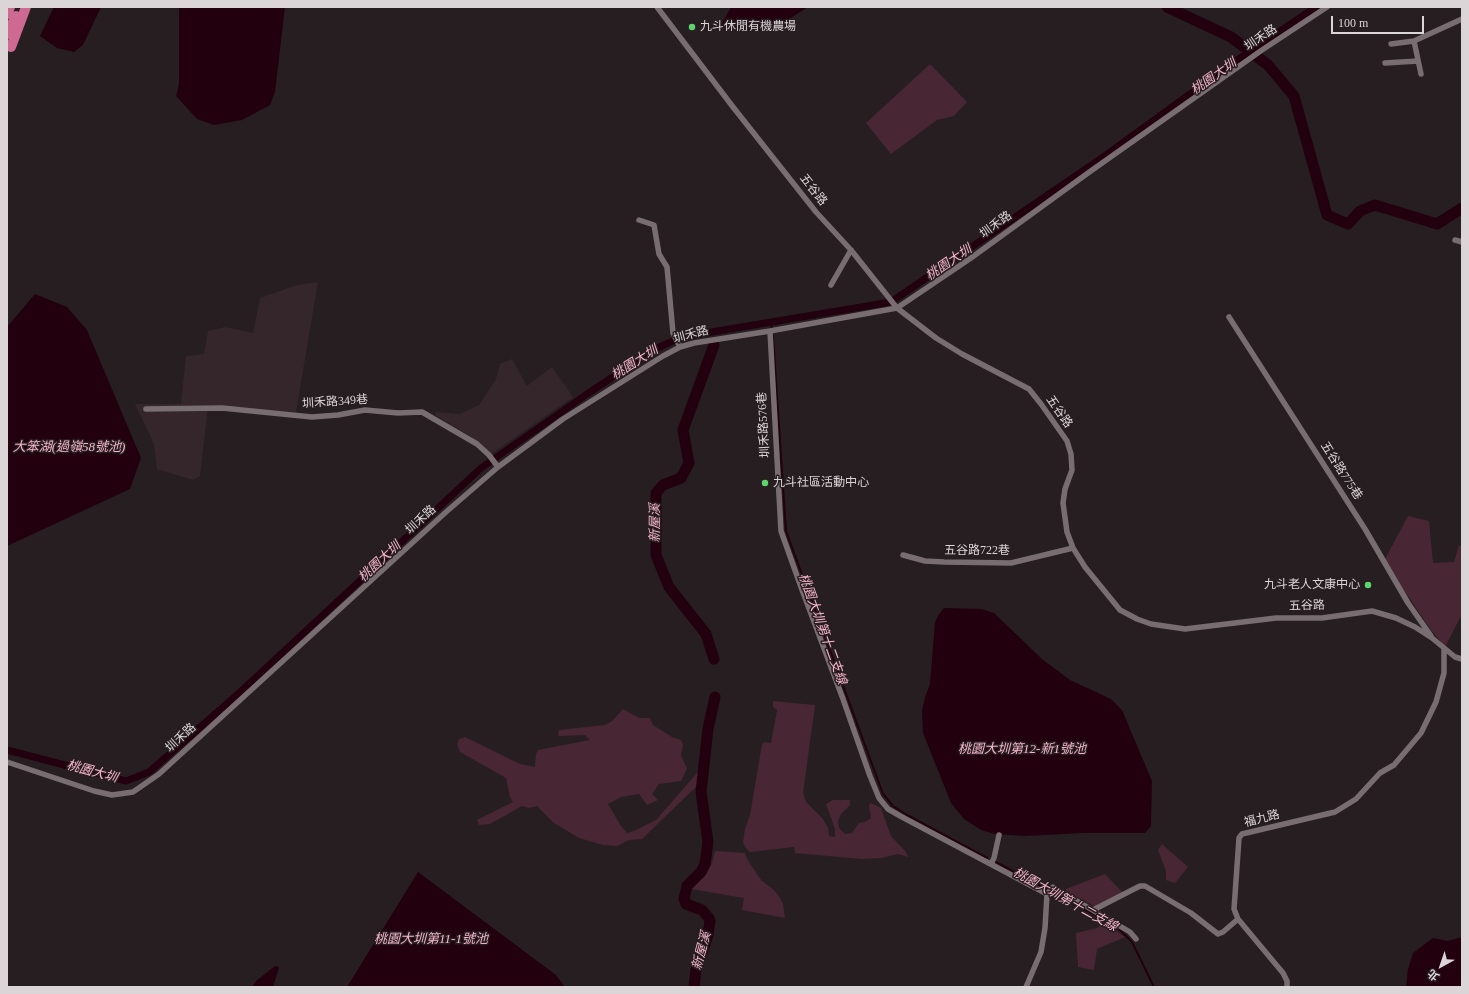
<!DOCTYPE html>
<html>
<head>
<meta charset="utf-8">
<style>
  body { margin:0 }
  #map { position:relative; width:1469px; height:994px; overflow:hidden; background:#271e21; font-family:"Times New Roman","Noto Sans TC",serif }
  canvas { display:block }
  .frame { position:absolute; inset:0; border:8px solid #dbd5d7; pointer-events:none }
  .north { position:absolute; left:1421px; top:946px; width:40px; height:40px; -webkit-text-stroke:3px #271e21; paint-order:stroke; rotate:220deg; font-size:11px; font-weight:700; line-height:16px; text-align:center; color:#dbd5d7 }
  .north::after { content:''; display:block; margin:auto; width:14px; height:18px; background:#dbd5d7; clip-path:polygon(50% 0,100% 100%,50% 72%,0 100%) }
  .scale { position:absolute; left:1331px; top:16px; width:93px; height:18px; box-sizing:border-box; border:2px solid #dbd5d7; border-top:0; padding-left:5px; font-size:12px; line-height:14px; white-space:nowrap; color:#dbd5d7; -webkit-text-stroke:3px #271e21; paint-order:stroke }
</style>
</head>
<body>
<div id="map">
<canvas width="1469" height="994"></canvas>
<div class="frame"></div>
<div class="north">北</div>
<div class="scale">100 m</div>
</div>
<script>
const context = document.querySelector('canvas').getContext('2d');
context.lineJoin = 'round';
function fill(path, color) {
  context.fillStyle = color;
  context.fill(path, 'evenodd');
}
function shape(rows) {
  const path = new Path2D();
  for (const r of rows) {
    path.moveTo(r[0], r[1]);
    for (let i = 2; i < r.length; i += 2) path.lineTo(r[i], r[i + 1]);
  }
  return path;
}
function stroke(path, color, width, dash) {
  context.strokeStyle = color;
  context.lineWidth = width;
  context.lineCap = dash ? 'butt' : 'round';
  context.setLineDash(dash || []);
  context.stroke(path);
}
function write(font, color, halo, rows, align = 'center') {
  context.font = font + ' "Times New Roman","Noto Sans TC",serif';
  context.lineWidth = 3;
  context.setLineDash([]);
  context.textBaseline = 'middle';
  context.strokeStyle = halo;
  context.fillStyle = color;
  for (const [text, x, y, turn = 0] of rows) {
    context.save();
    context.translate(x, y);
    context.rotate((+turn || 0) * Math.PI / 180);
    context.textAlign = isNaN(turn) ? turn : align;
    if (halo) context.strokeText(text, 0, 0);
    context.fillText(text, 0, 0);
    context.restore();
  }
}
fill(shape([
  [318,282,296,412,208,407,200,476,193,480,157,469,154,444,135,404,181,404,186,356,204,354,208,331,225,327,253,333,260,298,297,285],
  [512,359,527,386,552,367,573,397,491,454,470,436,435,415,436,412,460,414,479,405,496,379,500,364]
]), '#35262c');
fill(shape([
  [930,64,967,102,954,116,937,120,891,154,866,123],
  [1408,516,1429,521,1433,563,1454,562,1459,545,1462,547,1462,614,1445,647,1431,630,1384,561],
  [773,701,815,705,803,793,806,802,823,819,828,828,829,836,835,837,835,829,826,804,833,800,850,800,850,805,841,814,838,821,839,828,845,834,852,833,859,823,865,822,871,818,869,805,871,803,881,808,891,836,906,852,908,857,898,854,881,858,861,859,795,853,794,847,750,852,745,847,743,842,745,829,750,815,762,744,765,742,771,743,777,710,773,707],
  [623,709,639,718,650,718,653,725,672,737,681,740,683,745,681,755,687,769,681,781,659,784,652,794,658,800,647,805,639,794,621,797,608,804,621,826,627,833,634,831,656,820,698,772,698,785,642,839,629,840,617,846,603,845,579,838,554,823,537,806,529,808,522,806,490,824,479,825,477,820,513,802,510,797,506,778,460,752,457,744,459,739,465,737,520,764,535,767,536,754,538,750,590,740,585,735,558,736,559,730,605,725,612,721],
  [1162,844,1188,867,1175,883,1166,880,1166,871,1158,850],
  [715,851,745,853,747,859,761,880,774,890,780,898,783,904,785,918,742,910,744,898,691,889,705,875,712,863],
  [1105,874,1124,894,1098,908,1067,892,1066,889],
  [1105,923,1125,937,1097,949,1094,970,1078,967,1076,933,1097,928]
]), '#492633');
fill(shape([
  [54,7,101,7,83,45,74,52,57,48,40,36],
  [179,7,285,7,275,92,270,105,242,120,214,125,197,119,176,96,179,84],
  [731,7,808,7,789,19,770,29,755,30,737,30,720,27],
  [35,294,67,307,87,330,141,458,130,489,7,546,7,327],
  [944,608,982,609,994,613,1042,659,1070,680,1111,699,1122,710,1152,781,1151,826,1145,833,1083,833,1025,836,995,834,981,830,964,819,951,803,923,733,922,711,925,697,930,684,935,622,939,614],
  [418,872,556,975,565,987,347,987],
  [1462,937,1462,987,1406,987,1408,969,1413,953,1433,938,1448,941],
  [275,966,278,966,279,968,273,987,252,987,256,981]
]), '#22000e');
stroke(shape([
  [771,322,772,329],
  [773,336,786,531,883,794,893,806,907,815,987,858],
  [994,861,1101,918],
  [1118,928,1132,942,1154,987]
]), '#22000e', 2);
stroke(shape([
  [7,750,126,781,149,772,238,694,481,468,587,394,655,349,682,337,891,302,1099,160,1227,67,1316,7]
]), '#22000e', 7);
stroke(shape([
  [1167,7,1231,37,1268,65,1294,96,1327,215,1348,224,1360,211,1375,205,1437,224,1462,208],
  [714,659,706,634,669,587,656,555,656,493,663,485,681,478,689,463,683,430,714,345],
  [694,987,696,970,708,935,710,921,709,918,702,910,686,904,684,899,687,886,701,872,705,864,708,842,701,792,708,729,715,697]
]), '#22000e', 11);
stroke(shape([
  [657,7,733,107,816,212,851,250,897,308,936,338,962,354,1029,389,1041,404,1067,441,1071,454,1072,470,1065,489,1063,503,1067,532,1073,548,1085,567,1120,610,1137,619,1151,624,1185,629,1276,618,1322,618,1372,611,1396,618,1415,627,1432,638,1455,657,1462,659],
  [1414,41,1421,74],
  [1391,44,1414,41,1462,19],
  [1385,63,1418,61],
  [639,220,654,225,659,254,667,267,673,333,680,347],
  [1455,240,1462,242],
  [831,285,851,250],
  [1229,317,1365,529,1408,603,1431,636],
  [770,331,781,531,801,587,843,699,870,776,879,798,888,809,902,817,1047,894],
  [146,409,222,408,312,417,338,415,365,410,398,413,422,412,477,444,489,455,498,467],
  [903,555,925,561,944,562,1011,563,1073,548],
  [7,762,94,791,112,795,133,792,159,774,446,512,498,467,563,419,663,356,680,347,694,343,770,331,897,308,971,258,1088,173,1262,50,1327,7],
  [991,864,994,858,999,835],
  [1047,894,1053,887,1130,932,1136,939],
  [1093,910,1140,886,1145,886,1191,913,1218,934,1223,932,1238,919],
  [1026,987,1041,952,1045,928,1047,894],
  [1287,987,1287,981,1283,973,1238,919,1234,909,1239,838,1242,834,1335,812,1356,799,1380,773,1394,765,1421,733,1436,702,1444,673,1444,649]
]), '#786d70', 5.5);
stroke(shape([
  [7,14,10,7],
  [7,34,16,16],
  [11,47,26,7]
]), '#ce6a92', 10);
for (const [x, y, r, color] of [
  [692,27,4,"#5cd56d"],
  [765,483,4,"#5cd56d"],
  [1368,585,4,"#5cd56d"]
]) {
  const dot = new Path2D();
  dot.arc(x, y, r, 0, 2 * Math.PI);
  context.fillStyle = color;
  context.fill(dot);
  stroke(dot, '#271e21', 1.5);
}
write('12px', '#dbd5d7', '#271e21', [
  ["九斗休閒有機農場",700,27],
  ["九斗社區活動中心",773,483],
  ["九斗老人文康中心",1360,585,"right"]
], 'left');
write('12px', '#dbd5d7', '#271e21', [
  ["圳禾路",1261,38,-34],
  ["五谷路",813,190,52],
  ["圳禾路",996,225,-36],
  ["圳禾路",691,335,-15],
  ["圳禾路349巷",335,402,-4],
  ["五谷路",1059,412,55],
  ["圳禾路576巷",764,425,-93],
  ["五谷路775巷",1341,471,57],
  ["圳禾路",421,520,-42],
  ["五谷路722巷",977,551],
  ["五谷路",1307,606,-2],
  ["圳禾路",181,738,-42],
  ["福九路",1262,819,-14]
]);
write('italic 13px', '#f6b5cb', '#271e21', [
  ["桃園大圳",1214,77,-35],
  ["桃園大圳",949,263,-34],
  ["桃園大圳",635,363,-32],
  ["大笨湖(過嶺58號池)",69,448],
  ["新屋溪",656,523,-90],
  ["桃園大圳",380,562,-43],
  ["桃園大圳第十二支線",822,629,70],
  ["桃園大圳第12-新1號池",1022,750],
  ["桃園大圳",92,772,15],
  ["桃園大圳第十二支線",1065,900,29],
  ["桃園大圳第11-1號池",431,940],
  ["新屋溪",702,951,-75]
]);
</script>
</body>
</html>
